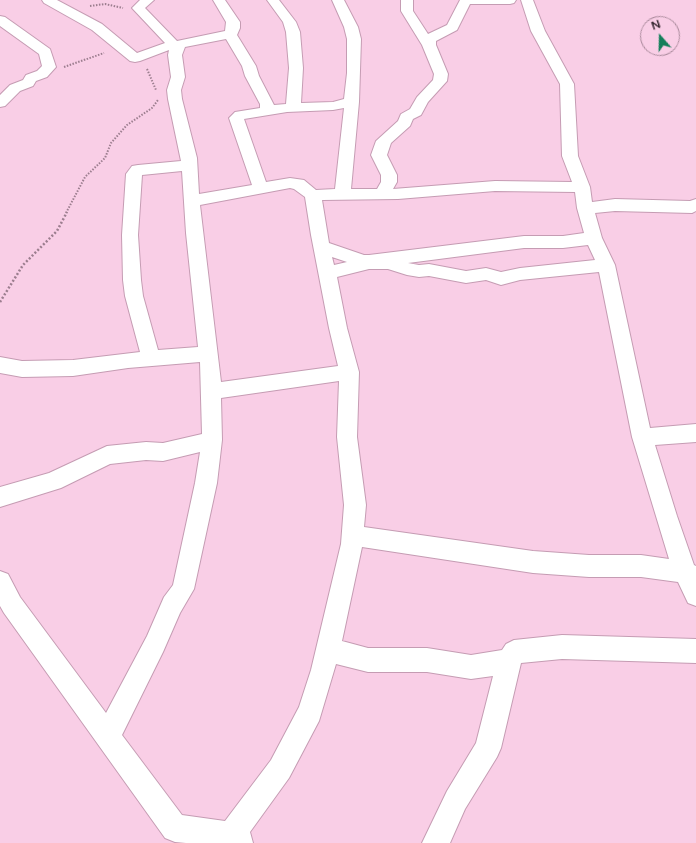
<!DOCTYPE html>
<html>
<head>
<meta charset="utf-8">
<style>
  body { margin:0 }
  #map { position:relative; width:696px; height:843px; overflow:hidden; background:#f9cee6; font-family:"Varela Round",sans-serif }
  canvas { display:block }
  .north { position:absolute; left:640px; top:16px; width:40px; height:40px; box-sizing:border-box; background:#f9cee6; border:1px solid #aa8a9c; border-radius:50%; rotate:340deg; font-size:11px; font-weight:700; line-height:16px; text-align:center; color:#34242e }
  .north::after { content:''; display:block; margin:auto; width:14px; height:18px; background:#147f5a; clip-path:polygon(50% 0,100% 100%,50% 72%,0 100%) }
</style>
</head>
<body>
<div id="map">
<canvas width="696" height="843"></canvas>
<div class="north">N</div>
</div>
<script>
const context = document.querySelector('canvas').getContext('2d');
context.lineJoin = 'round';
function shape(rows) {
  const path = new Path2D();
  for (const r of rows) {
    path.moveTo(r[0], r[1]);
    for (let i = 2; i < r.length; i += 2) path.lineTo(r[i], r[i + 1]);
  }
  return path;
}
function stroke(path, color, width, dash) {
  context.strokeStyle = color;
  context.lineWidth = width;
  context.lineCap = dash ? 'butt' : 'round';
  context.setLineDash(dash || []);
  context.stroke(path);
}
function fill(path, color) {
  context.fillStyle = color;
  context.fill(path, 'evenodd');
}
const street = shape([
  [42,0,57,0,102,24,137,53,165,43,132,8,140,0,154,0,145,8,177,41,225,31,226,22,213,0,225,0,240,22,240,28,237,35,256,66,259,76,274,105,286,104,289,68,286,32,283,22,267,0,279,0,296,22,300,32,303,68,301,103,333,102,344,99,347,73,347,39,344,27,332,0,344,0,358,27,361,39,359,102,351,189,377,189,381,182,381,175,371,155,376,141,398,121,401,114,410,109,417,97,433,80,434,74,422,45,401,11,401,0,413,0,413,11,428,34,447,25,460,0,516,0,514,3,510,4,470,4,457,30,436,41,436,45,448,74,447,81,428,102,421,115,413,119,410,126,391,143,387,155,397,175,397,182,393,189,495,181,572,182,562,156,560,84,531,31,521,0,533,0,545,31,574,84,578,156,590,187,592,202,615,199,690,201,696,199,696,211,692,213,615,211,595,213,602,238,615,265,650,428,696,424,696,442,655,445,677,516,694,565,696,566,696,606,688,603,678,582,641,577,589,577,533,573,362,547,342,641,368,648,427,648,471,655,502,650,506,644,514,640,562,635,696,639,696,663,562,659,521,663,501,748,497,757,465,809,450,843,422,843,447,791,476,743,493,676,471,679,427,672,368,672,336,664,319,721,289,778,250,832,253,843,186,843,175,842,165,838,4,613,0,606,0,571,8,574,20,597,106,713,147,636,164,597,173,585,195,483,200,452,163,461,146,460,110,464,61,488,0,507,0,487,49,473,107,446,146,442,163,443,202,434,200,362,128,368,73,376,22,377,0,373,0,357,22,361,73,360,140,352,125,296,123,280,122,235,126,174,132,166,138,165,181,161,168,99,167,90,171,77,168,55,169,50,140,61,135,62,130,61,92,30,44,3,42,0],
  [226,39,242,66,245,76,260,104,260,108,235,112,229,118,252,185,199,194,197,158,182,99,181,90,185,77,182,55,185,47,226,39],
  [344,108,335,189,316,190,304,180,290,178,266,182,244,119,287,112,333,110,344,108],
  [182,171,186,233,198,347,158,350,143,296,141,280,138,235,142,175,182,171],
  [290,188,294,189,305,197,311,235,329,328,338,366,221,382,200,205,290,188],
  [495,191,575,192,577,208,584,233,563,236,524,236,369,255,364,255,329,243,322,200,398,199,495,191],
  [588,245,595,260,520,268,501,272,486,268,466,271,429,264,419,265,408,263,524,248,563,248,588,245],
  [332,257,347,262,334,265,332,257],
  [369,269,388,269,407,275,419,277,429,276,466,283,486,280,501,285,520,280,599,272,632,437,669,559,641,555,589,555,533,551,364,527,366,505,357,437,359,372,347,328,337,277,369,269],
  [339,381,337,437,344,505,341,544,311,670,299,707,271,760,225,821,182,815,122,735,163,652,180,613,194,589,217,483,222,440,221,398,339,381],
  [0,16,5,17,50,49,56,67,47,77,36,81,33,86,20,91,5,106,0,107,0,95,10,85,23,80,26,75,37,71,42,66,39,54,0,26,0,16]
]);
stroke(street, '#c59cb3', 2);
stroke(shape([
  [90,6,105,4,123,8],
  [64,67,104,53],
  [147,69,156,90],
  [66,213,85,177,105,158,111,143,127,125,152,108,158,100]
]), '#9c7e8f', 2, [1.5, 1.5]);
stroke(shape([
  [0,302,23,265,57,231,67,212]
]), '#9c7e8f', 2.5, [2, 2]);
fill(street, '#fff');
</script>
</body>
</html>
